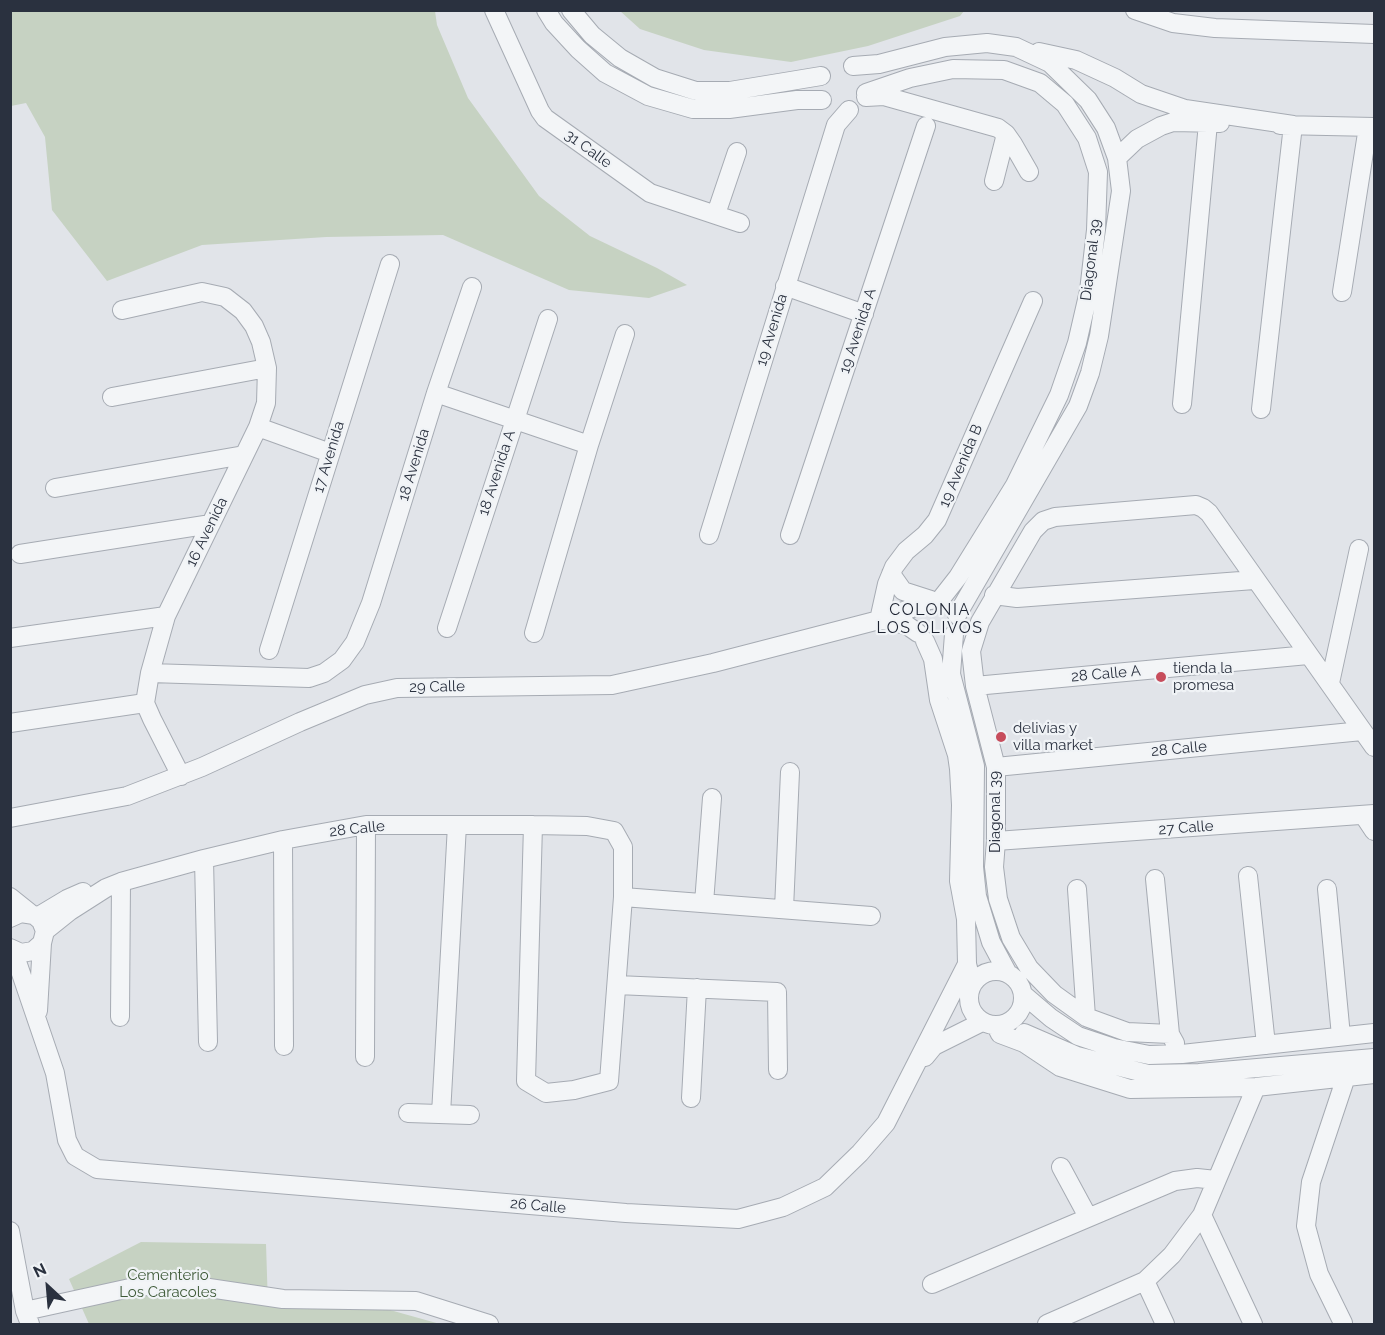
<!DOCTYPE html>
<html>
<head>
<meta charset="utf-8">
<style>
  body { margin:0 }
  #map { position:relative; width:1385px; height:1335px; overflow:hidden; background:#e1e4e9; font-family:Raleway,sans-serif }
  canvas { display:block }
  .frame { position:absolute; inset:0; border:12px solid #2a313f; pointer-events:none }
  .north { position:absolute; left:18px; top:1257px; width:60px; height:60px; -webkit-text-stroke:4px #f0f3f6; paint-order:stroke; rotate:334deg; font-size:16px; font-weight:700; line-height:24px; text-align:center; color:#2a313f }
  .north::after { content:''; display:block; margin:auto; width:21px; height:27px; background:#2a313f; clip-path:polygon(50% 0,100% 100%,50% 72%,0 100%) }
</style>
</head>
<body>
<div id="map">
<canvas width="1385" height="1335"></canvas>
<div class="frame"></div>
<div class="north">N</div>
</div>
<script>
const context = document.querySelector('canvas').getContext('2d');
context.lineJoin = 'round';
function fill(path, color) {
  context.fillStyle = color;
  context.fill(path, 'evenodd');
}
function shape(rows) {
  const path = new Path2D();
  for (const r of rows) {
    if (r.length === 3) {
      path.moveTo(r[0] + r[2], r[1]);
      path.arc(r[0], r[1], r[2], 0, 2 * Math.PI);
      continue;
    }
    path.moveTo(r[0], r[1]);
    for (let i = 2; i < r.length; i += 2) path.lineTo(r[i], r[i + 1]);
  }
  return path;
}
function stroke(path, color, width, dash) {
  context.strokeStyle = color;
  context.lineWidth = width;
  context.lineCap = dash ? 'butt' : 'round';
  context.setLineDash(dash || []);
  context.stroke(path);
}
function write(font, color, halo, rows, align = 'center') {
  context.font = font + ' Raleway,sans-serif';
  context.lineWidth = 4.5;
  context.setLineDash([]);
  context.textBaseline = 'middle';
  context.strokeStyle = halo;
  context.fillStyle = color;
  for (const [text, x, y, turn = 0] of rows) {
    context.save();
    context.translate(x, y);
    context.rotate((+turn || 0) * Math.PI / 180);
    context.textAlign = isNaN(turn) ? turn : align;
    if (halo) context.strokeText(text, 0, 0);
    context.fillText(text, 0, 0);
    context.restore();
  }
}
fill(shape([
  [11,10,435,11,437,25,468,98,539,196,590,236,657,268,687,285,649,298,569,290,443,235,326,237,202,245,107,281,52,210,45,137,26,103,11,106],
  [620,11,964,11,960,16,868,46,791,62,704,50,640,29],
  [141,1242,266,1244,268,1306,390,1310,440,1324,89,1324,69,1279]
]), '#c6d2c2');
const minor = shape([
  [494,10,540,111,545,118,650,193,740,223],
  [546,10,554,23,578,49,605,73,648,96,693,109,729,109,797,100,822,100],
  [571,10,592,35,620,58,655,78,696,91,730,91,821,76],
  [1135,10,1173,23,1215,28,1374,34],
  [1039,52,1076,60,1115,78,1141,94,1185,109,1293,125,1261,409],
  [853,66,879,64,945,47,987,43,1016,47,1050,63,1088,100,1106,128,1117,158,1121,191,1099,336,1090,373,1078,406,957,615],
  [866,93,910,78,953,69,1004,70,1040,83,1065,104,1087,138,1098,172,1096,230,1089,291,1077,343,1059,395,1015,485,958,577,940,600],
  [866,97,884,96,998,128,1006,134,1013,144,1029,172],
  [1280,125,1374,127],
  [1117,158,1137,139,1161,126,1173,122,1220,123],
  [994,181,1006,134],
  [716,214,737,152],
  [785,286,864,314],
  [1342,292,1368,127],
  [122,310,202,292,225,297,243,311,254,326,261,342,267,368,266,403,258,427,166,616,150,673,145,703,152,719,181,776],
  [436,393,589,445],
  [112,397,267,368],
  [1182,404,1208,123],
  [258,427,330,453],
  [55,488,244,455],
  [709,535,836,125,849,110],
  [790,535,926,126],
  [20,554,211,524],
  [891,574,903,591,931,600],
  [994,595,1017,598,1254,580],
  [879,620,887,584,894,567,906,551,925,535,937,520,1033,301],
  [881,620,891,621,908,626,918,633],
  [447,628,548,319],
  [534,633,589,445,625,334],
  [954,634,951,674,975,766,974,867,977,896,991,942,1007,972],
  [10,638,166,616],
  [925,641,933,659,939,700,957,755,959,769,961,805,959,881,966,919,967,964,972,984],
  [269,650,390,264],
  [150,673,309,678,324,673,342,660,355,642,371,603,436,393,472,287],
  [1330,683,1359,549],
  [975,686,1308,655],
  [10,723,145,703],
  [996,767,1362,731],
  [1364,816,1374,831],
  [10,818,127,796,202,767,300,722,365,695,397,688,612,685,713,663,879,620,923,604],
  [283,840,284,1046],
  [996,841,1374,814],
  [204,859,208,1042],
  [1248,876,1266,1045],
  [1155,879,1170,1034,1175,1043],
  [1077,889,1086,1017],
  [1327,889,1341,1036],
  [10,897,30,913],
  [623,897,871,916],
  [704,903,712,798],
  [784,909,790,772],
  [37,917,67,899,83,892],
  [10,918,21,913,34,915,41,921,45,931,42,943,33,951,21,953,10,948],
  [45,931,70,911,106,888,121,882,204,859,283,840,366,825,533,825,587,826,614,831,623,847,623,897,609,1081,574,1090,546,1093,526,1081,533,825],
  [13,950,55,1073,67,1140,75,1156,97,1169,626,1213,738,1219,783,1207,825,1187,860,1153,886,1123,967,964],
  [996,998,27],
  [617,985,777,992,778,1070],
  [1024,995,1051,1018,1078,1036,1114,1048,1149,1055,1182,1054,1374,1033],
  [38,1011,42,943],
  [120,1017,121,882],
  [996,1026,1000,1034,1024,1043,1060,1067,1130,1089,1256,1087,1374,1074],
  [1024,1033,1077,1056,1148,1074,1199,1073,1374,1058],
  [1170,1034,1127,1032,1086,1017,1054,994,1029,968,1011,938,998,899,994,867,996,841,996,767,975,686,971,651,980,622,1033,531,1043,521,1055,517,1196,505,1203,508,1209,513,1374,747],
  [365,1057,366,825],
  [925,1057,934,1046,982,1022],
  [691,1098,697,988],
  [408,1113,470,1115],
  [441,1114,457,825],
  [1061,1167,1088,1217],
  [1202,1215,1253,1324],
  [10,1231,25,1311,30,1324],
  [1145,1281,1165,1324],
  [932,1284,1175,1181,1197,1178,1216,1180],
  [25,1311,139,1286,209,1288,283,1299,416,1301,489,1324],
  [1343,1323,1319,1274,1306,1226,1311,1182,1346,1077],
  [1047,1324,1145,1281,1172,1255,1202,1215,1256,1087]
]);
stroke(minor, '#a6abb3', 20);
stroke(minor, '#f3f5f7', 18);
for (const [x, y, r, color] of [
  [1161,677,6,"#c74d5c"],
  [1001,737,6,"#c74d5c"]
]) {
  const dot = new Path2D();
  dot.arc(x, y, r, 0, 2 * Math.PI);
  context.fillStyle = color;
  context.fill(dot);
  stroke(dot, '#f0f3f6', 2);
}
write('15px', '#2a313f', '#f0f3f6', [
  ["31 Calle",588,149,36],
  ["Diagonal 39",1091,260,-83],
  ["19 Avenida",772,330,-73],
  ["19 Avenida A",858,331,-72],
  ["17 Avenida",329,457,-73],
  ["18 Avenida",414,465,-73],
  ["19 Avenida B",961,466,-67],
  ["18 Avenida A",497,473,-72],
  ["16 Avenida",207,532,-64],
  ["28 Calle A",1106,674,-5],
  ["29 Calle",437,687,-1],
  ["28 Calle",1179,749,-5],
  ["Diagonal 39",995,812,-90],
  ["27 Calle",1186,828,-4],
  ["28 Calle",357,829,-6],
  ["26 Calle",538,1206,5]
]);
write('15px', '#2a313f', '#f0f3f6', [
  ["tienda la",1173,668],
  ["promesa",1173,685],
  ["delivias y",1013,728],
  ["villa market",1013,745]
], 'left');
write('15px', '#3e5a38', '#f0f3f6', [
  ["Cementerio",168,1275],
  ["Los Caracoles",168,1292]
]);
context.letterSpacing = '1.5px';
write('16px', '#1c2230', '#f0f3f6', [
  ["COLONIA",930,610],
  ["LOS OLIVOS",930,628]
]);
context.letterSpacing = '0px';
</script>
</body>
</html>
